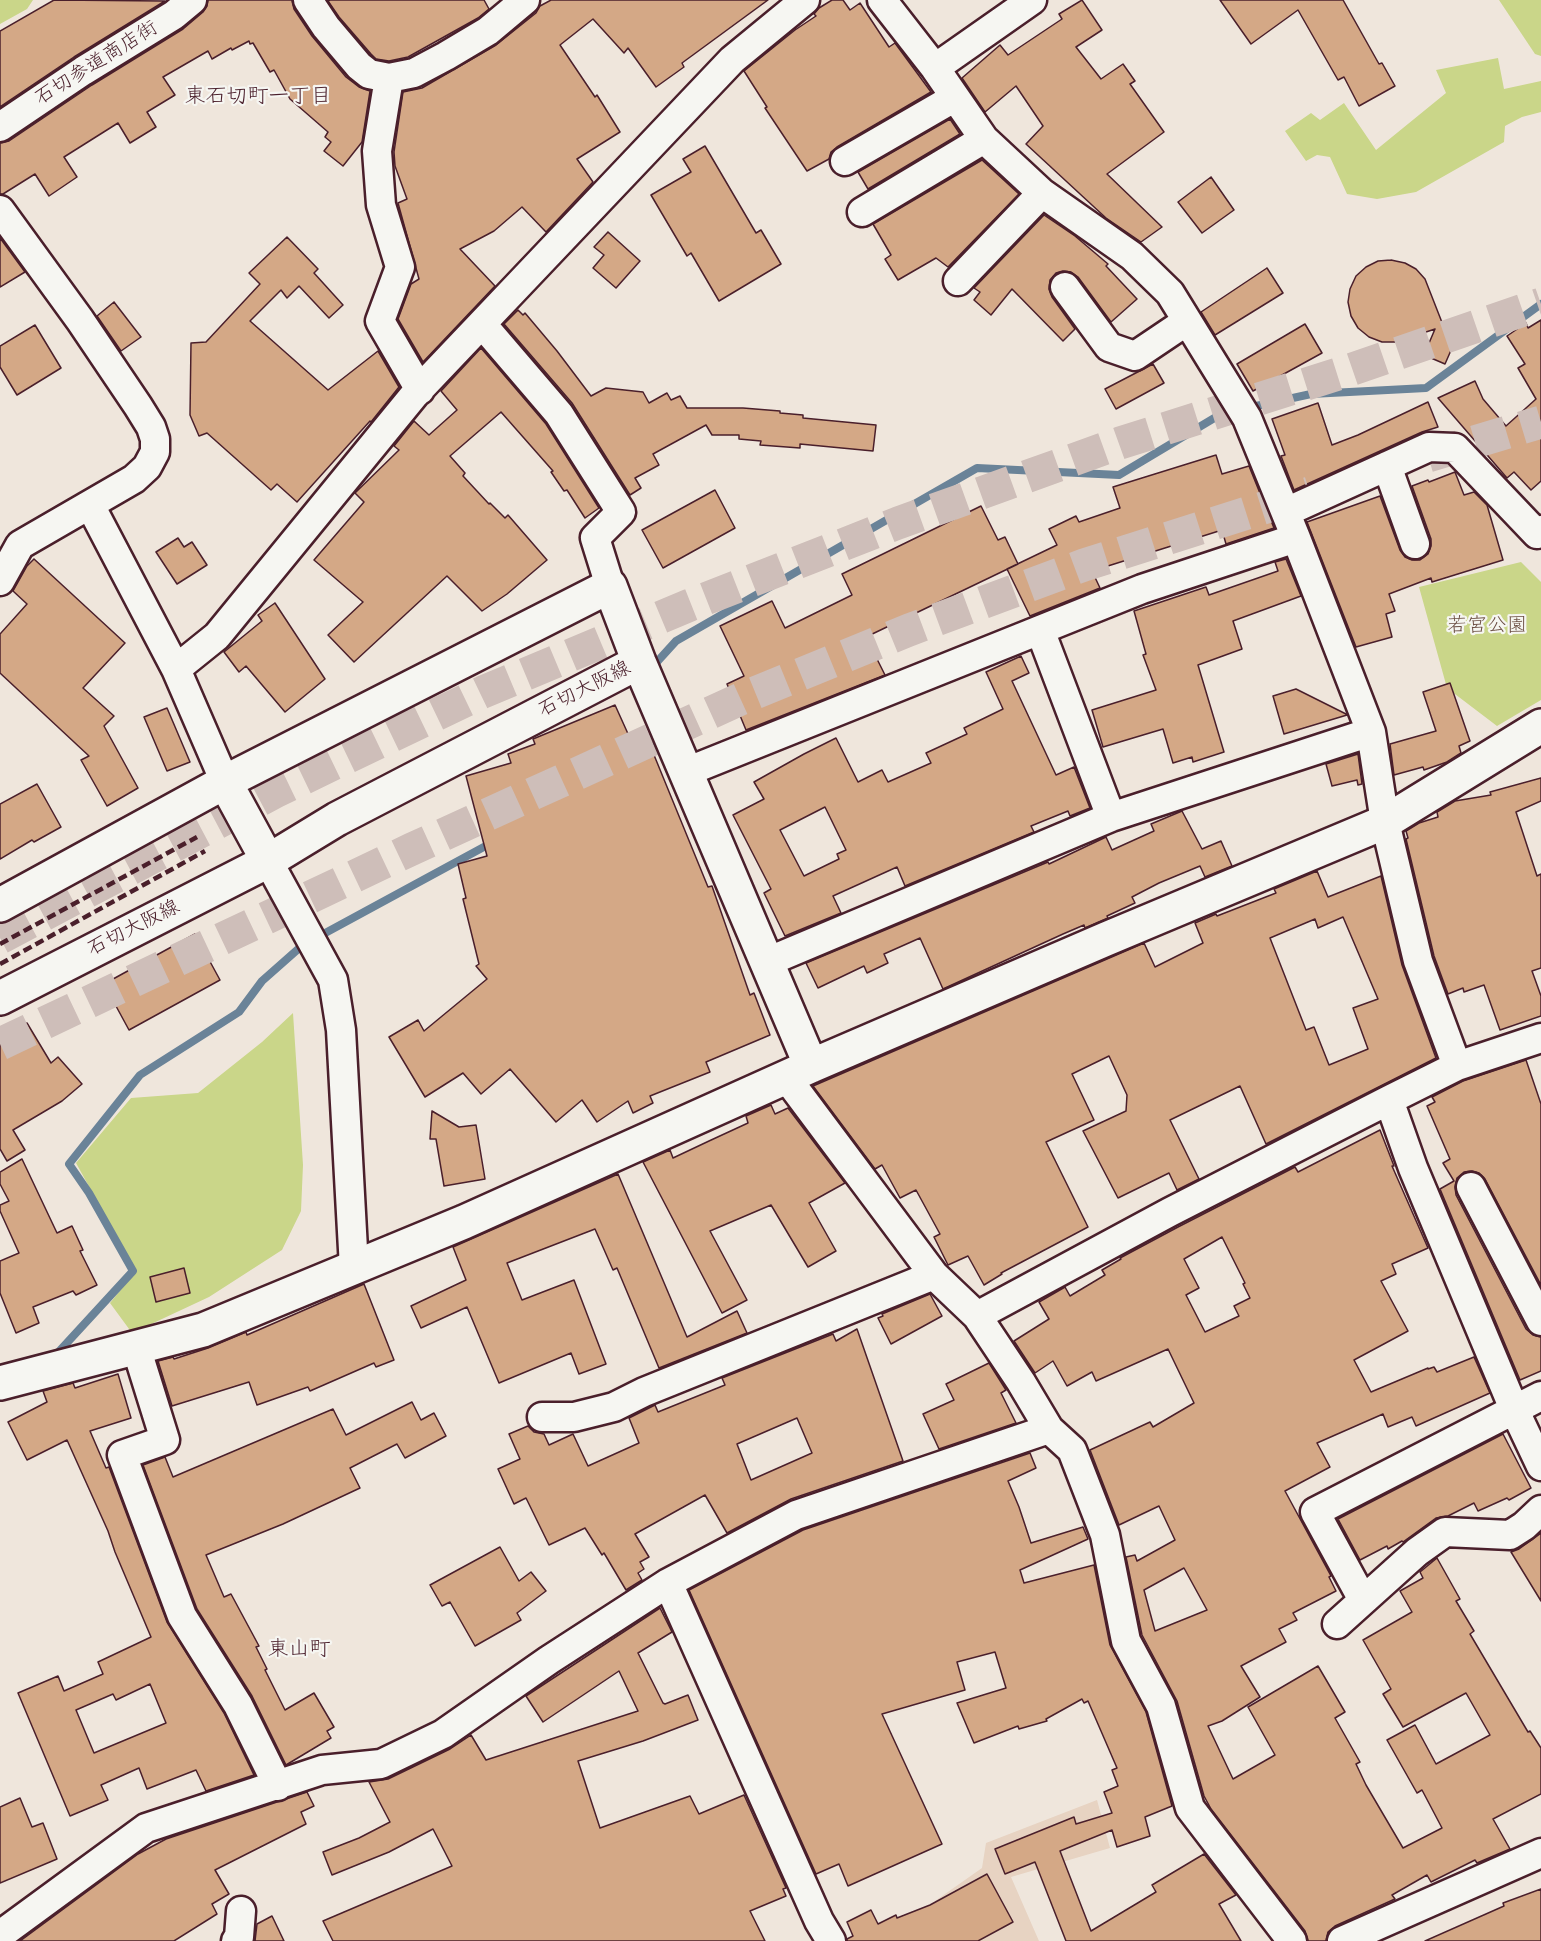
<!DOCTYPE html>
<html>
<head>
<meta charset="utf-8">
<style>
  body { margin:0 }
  canvas { display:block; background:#efe6dc }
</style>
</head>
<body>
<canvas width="1541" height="1941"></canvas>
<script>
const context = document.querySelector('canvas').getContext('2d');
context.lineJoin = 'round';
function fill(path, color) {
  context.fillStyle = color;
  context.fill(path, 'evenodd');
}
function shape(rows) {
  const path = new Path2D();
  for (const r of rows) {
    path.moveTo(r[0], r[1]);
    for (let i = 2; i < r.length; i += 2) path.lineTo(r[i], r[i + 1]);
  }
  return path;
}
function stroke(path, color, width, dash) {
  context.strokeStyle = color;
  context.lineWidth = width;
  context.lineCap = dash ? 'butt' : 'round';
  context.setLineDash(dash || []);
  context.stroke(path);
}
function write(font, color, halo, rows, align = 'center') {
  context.font = font + ' Mynerve,"Klee One",sans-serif';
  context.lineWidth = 4.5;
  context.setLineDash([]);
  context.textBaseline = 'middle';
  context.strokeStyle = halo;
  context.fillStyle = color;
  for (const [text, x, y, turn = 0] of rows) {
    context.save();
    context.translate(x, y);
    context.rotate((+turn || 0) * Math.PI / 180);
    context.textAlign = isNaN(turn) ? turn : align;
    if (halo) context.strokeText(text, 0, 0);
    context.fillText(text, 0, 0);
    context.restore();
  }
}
fill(shape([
  [1097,1800,1110,1848,1011,1877,1039,1941,954,1941,935,1901,982,1868,986,1843]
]), '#e7d3c2');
fill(shape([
  [0,0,33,0,27,9,0,24],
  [1499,0,1541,0,1541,56,1535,54],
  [1498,58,1504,89,1541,81,1541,112,1522,117,1505,126,1504,142,1416,192,1377,199,1347,194,1330,157,1317,155,1306,161,1285,131,1311,113,1320,120,1344,103,1376,150,1446,93,1436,70],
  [1521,562,1541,582,1541,700,1497,726,1447,688,1419,587],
  [293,1013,303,1165,301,1211,282,1250,209,1297,132,1333,110,1303,136,1271,76,1163,131,1098,198,1093,262,1042]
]), '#cad689');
stroke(shape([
  [1247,408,1311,394,1426,388,1541,304],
  [655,671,656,663,676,641,977,468,1119,475,1216,417,1236,412],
  [643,756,659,742,660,736],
  [316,938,493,842],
  [53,1358,133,1271,89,1193,69,1164,140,1075,239,1012,262,981,305,943]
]), '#6a8398', 8);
const building = shape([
  [54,0,165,1,74,57,0,107,0,31,54,0],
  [208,0,292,0,294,9,312,36,346,77,359,87,370,91,362,142,343,166,324,151,331,142,325,137,328,132,290,99,274,70,270,72,253,43,250,44,249,41,232,50,231,48,212,59,208,51,163,77,175,95,147,112,156,127,130,143,118,123,64,157,77,177,49,196,35,174,3,194,0,194,0,143,9,141,92,85,183,29,203,12,207,6,208,0],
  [330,0,484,0,489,9,478,18,408,57,389,61,376,59,371,54,339,17,328,1,330,0],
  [551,0,768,0,682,63,684,67,656,87,628,48,624,53,593,19,560,45,595,97,597,95,620,132,577,159,593,182,546,232,522,207,494,231,460,249,495,286,423,362,398,319,411,284,419,279,398,203,407,199,395,166,394,152,403,92,422,88,496,45,536,13,540,6,551,0],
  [832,0,843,0,850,10,860,3,889,47,895,43,931,92,837,147,831,152,829,159,807,171,765,108,767,107,744,71,795,30,816,16,814,14,819,8,832,0],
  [1082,0,1102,30,1076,47,1101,79,1123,64,1135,81,1130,84,1164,132,1107,174,1162,227,1141,242,1106,218,1026,144,1043,126,1016,86,985,112,962,78,1000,45,1008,55,1062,19,1059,14,1082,0],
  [1220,0,1343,0,1379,64,1382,63,1395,86,1359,106,1344,77,1338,80,1298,10,1251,44,1220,0],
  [950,119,960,134,868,189,858,172,950,119],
  [705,146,756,233,761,230,781,264,719,301,691,253,687,256,651,195,691,172,683,159,705,146],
  [982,160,1019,194,948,267,936,258,898,280,885,259,891,255,873,224,982,160],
  [1211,177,1234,210,1202,233,1178,202,1211,177],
  [1044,215,1075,236,1108,264,1106,266,1137,299,1111,322,1078,277,1071,272,1063,271,1056,273,1050,280,1049,289,1052,297,1075,329,1063,341,1012,289,991,315,974,300,980,292,974,288,1044,215],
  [608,232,640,261,616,288,593,268,604,255,594,247,608,232],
  [287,237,318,269,314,273,343,305,329,318,299,286,287,298,281,290,250,321,328,390,378,351,399,387,371,422,370,421,297,502,277,484,271,490,207,433,199,436,190,415,191,343,206,342,260,284,249,273,287,237],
  [0,238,25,272,0,287,0,238],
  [1391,260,1405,263,1416,269,1425,279,1452,348,1445,364,1424,355,1435,329,1396,342,1382,342,1369,337,1358,328,1351,316,1348,302,1350,289,1356,276,1366,267,1378,261,1391,260],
  [1267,268,1283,293,1215,335,1201,312,1267,268],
  [114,302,141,337,121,351,97,316,114,302],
  [518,310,523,315,525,313,557,351,591,396,606,388,643,392,649,403,667,393,671,400,680,396,687,408,743,408,780,411,780,413,803,415,803,418,876,425,873,451,800,444,800,448,760,445,761,441,739,439,739,435,712,435,706,425,653,454,659,465,635,478,641,488,630,495,572,403,504,324,518,310],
  [1541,320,1541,481,1531,490,1514,472,1507,478,1438,398,1475,381,1483,399,1506,426,1536,399,1518,368,1525,364,1507,336,1526,323,1528,328,1541,320],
  [1305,324,1322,353,1253,391,1237,364,1305,324],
  [35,325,61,368,17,395,0,367,0,346,35,325],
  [481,348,546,424,599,508,585,518,567,490,564,491,551,472,553,471,501,412,450,456,465,473,463,476,489,504,490,503,505,518,508,515,547,560,507,594,482,611,447,576,354,662,328,635,363,602,314,560,364,502,355,493,399,450,394,446,414,421,429,435,457,410,441,391,481,348],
  [1153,364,1164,383,1116,409,1105,389,1153,364],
  [1428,402,1438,427,1422,432,1294,490,1281,456,1285,455,1272,419,1318,403,1332,445,1358,435,1428,402],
  [1216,455,1222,474,1249,466,1274,528,1226,544,1222,530,1092,571,1100,588,1030,616,1007,569,1057,545,1049,529,1076,516,1079,522,1120,508,1113,487,1216,455],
  [1455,472,1464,495,1474,492,1487,505,1503,560,1432,582,1431,578,1389,594,1395,611,1386,614,1392,637,1356,647,1307,522,1380,496,1400,550,1405,557,1412,560,1420,560,1428,554,1431,546,1431,539,1412,486,1428,480,1429,482,1455,472],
  [715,490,735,528,663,568,642,530,715,490],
  [981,506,998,540,1005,537,1018,564,866,637,885,675,746,730,727,684,744,676,720,626,772,601,785,628,852,595,842,574,981,506],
  [178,538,184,547,192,542,207,565,177,584,156,552,178,538],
  [34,559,125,643,83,688,114,716,104,726,138,788,107,806,81,760,89,756,0,673,0,634,27,604,13,591,27,566,34,559],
  [1286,559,1301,596,1233,621,1242,649,1198,665,1224,752,1193,762,1192,757,1173,763,1163,729,1103,747,1092,710,1156,690,1143,655,1146,654,1134,611,1206,587,1209,595,1278,571,1275,562,1286,559],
  [275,603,325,679,285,712,246,666,239,672,224,652,262,621,258,615,275,603],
  [1021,656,1029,673,1012,681,1056,775,1074,767,1090,808,1070,816,1068,811,1031,826,1034,832,905,886,897,867,833,896,841,913,785,936,764,893,771,889,733,815,764,799,754,782,804,754,836,738,858,782,882,770,888,782,931,763,926,753,967,734,964,728,1003,709,986,672,1021,656],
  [825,807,846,850,837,854,839,859,804,876,780,830,825,807],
  [1450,683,1470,741,1459,746,1461,753,1447,762,1424,770,1423,767,1394,775,1390,744,1436,731,1423,692,1450,683],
  [1296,689,1346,714,1347,715,1284,734,1273,696,1296,689],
  [615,705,629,736,643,730,654,755,708,887,712,886,750,995,754,993,770,1035,706,1062,710,1072,650,1096,653,1103,633,1113,628,1101,597,1122,582,1100,556,1122,510,1069,481,1094,463,1073,425,1097,389,1037,418,1020,424,1031,487,979,476,966,479,964,463,899,466,898,458,864,487,856,466,776,511,763,508,754,535,744,533,739,615,705],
  [167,708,190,762,167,771,144,717,167,708],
  [1358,754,1362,784,1358,785,1357,780,1332,786,1326,764,1358,754],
  [1541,778,1541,801,1516,812,1537,876,1541,874,1541,968,1532,971,1541,996,1541,1016,1500,1030,1484,985,1464,992,1463,988,1448,994,1434,956,1406,839,1408,838,1406,831,1419,823,1438,817,1437,812,1455,801,1491,795,1490,792,1541,778],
  [37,784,61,827,34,842,32,840,0,859,0,804,37,784],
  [1182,811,1202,849,1221,841,1232,866,1205,877,1200,866,1159,883,1132,897,1135,903,1107,916,1108,918,1085,928,1084,925,1063,934,943,989,920,938,884,954,888,963,867,973,864,966,818,988,806,963,1048,862,1049,864,1106,837,1112,850,1154,831,1151,824,1182,811],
  [1317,871,1328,897,1381,876,1402,965,1436,1058,1266,1144,1240,1086,1170,1120,1199,1179,1177,1190,1169,1173,1118,1198,1083,1131,1126,1111,1127,1095,1109,1056,1072,1074,1094,1120,1046,1142,1088,1227,1001,1273,1002,1274,984,1285,968,1256,948,1265,934,1237,940,1234,916,1190,900,1198,882,1165,875,1169,813,1086,1144,943,1155,967,1203,943,1195,923,1216,914,1217,916,1276,893,1274,889,1317,871],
  [1343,917,1378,999,1353,1008,1368,1049,1329,1065,1314,1027,1306,1030,1270,938,1315,919,1318,928,1343,917],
  [195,934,220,980,129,1030,104,984,195,934],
  [27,1023,51,1063,58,1057,82,1084,62,1101,13,1130,25,1150,7,1161,0,1149,0,1039,27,1023],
  [1526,1060,1541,1104,1541,1285,1485,1179,1479,1173,1472,1171,1464,1172,1457,1178,1455,1187,1456,1195,1526,1329,1533,1335,1541,1337,1541,1371,1520,1380,1440,1189,1454,1181,1443,1163,1450,1159,1427,1106,1435,1102,1432,1097,1463,1081,1526,1060],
  [771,1105,775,1114,788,1108,845,1183,809,1203,836,1251,808,1267,771,1205,710,1231,747,1300,722,1313,643,1162,670,1150,673,1158,709,1141,748,1123,746,1116,771,1105],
  [432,1111,459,1127,476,1125,485,1179,444,1186,436,1139,430,1139,432,1111],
  [1380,1130,1394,1166,1392,1166,1428,1248,1392,1264,1396,1274,1381,1281,1408,1331,1354,1360,1371,1392,1428,1368,1428,1369,1434,1367,1437,1372,1474,1357,1490,1393,1416,1426,1412,1417,1388,1427,1383,1414,1317,1443,1330,1467,1285,1491,1331,1576,1329,1577,1336,1591,1293,1613,1297,1620,1279,1629,1286,1642,1241,1666,1260,1697,1222,1721,1208,1726,1233,1779,1275,1755,1248,1707,1318,1666,1345,1712,1335,1718,1360,1762,1356,1764,1366,1785,1403,1848,1442,1828,1422,1790,1417,1793,1387,1740,1415,1725,1436,1764,1490,1735,1466,1693,1403,1727,1383,1694,1391,1689,1363,1640,1412,1612,1400,1591,1423,1578,1420,1572,1437,1558,1460,1599,1456,1601,1474,1631,1470,1634,1528,1732,1530,1731,1541,1748,1541,1794,1493,1819,1510,1849,1477,1863,1475,1860,1431,1882,1427,1875,1392,1895,1395,1899,1335,1926,1328,1932,1326,1941,1308,1941,1305,1931,1211,1809,1204,1796,1177,1701,1142,1635,1126,1557,1135,1555,1137,1561,1175,1540,1159,1506,1119,1525,1090,1450,1150,1422,1153,1427,1194,1403,1168,1349,1096,1381,1092,1372,1067,1386,1053,1361,1035,1373,1014,1341,1049,1319,1039,1302,1065,1287,1070,1296,1105,1275,1102,1270,1121,1259,1120,1258,1178,1227,1295,1167,1298,1172,1380,1130],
  [1222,1237,1245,1283,1243,1284,1250,1298,1234,1306,1239,1316,1205,1332,1186,1295,1199,1288,1184,1259,1222,1237],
  [1184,1568,1207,1610,1155,1631,1144,1590,1184,1568],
  [22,1159,57,1233,72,1226,83,1250,80,1251,97,1285,76,1295,73,1291,33,1307,39,1323,16,1333,0,1293,0,1261,19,1253,0,1211,0,1205,9,1201,0,1184,0,1172,22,1159],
  [618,1174,687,1337,737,1311,747,1333,659,1368,617,1268,613,1270,595,1229,507,1263,522,1300,574,1280,606,1364,579,1374,571,1353,499,1383,467,1307,421,1328,411,1306,466,1280,453,1247,618,1174],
  [184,1268,190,1293,156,1302,150,1277,184,1268],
  [364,1284,394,1360,376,1367,374,1363,310,1391,308,1387,257,1405,249,1382,172,1406,158,1361,173,1357,174,1359,208,1348,246,1332,247,1335,364,1284],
  [930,1294,942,1316,891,1344,878,1318,883,1316,882,1314,930,1294],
  [857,1329,903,1461,791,1499,727,1533,705,1495,635,1534,649,1557,640,1562,644,1569,638,1573,642,1580,626,1590,604,1553,602,1555,585,1528,549,1545,526,1498,514,1504,498,1469,520,1459,509,1434,528,1426,534,1432,544,1434,549,1445,573,1434,588,1466,639,1443,629,1418,655,1405,658,1412,725,1385,722,1378,833,1334,836,1341,857,1329],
  [797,1418,812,1453,751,1480,737,1444,797,1418],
  [989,1363,1006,1390,1001,1393,1016,1423,939,1449,923,1414,954,1400,946,1384,989,1363],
  [118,1374,131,1418,90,1431,106,1468,109,1467,167,1622,224,1713,254,1775,206,1791,196,1770,147,1789,139,1768,101,1785,108,1800,70,1816,18,1693,58,1676,64,1691,103,1674,98,1662,151,1637,115,1552,108,1531,67,1440,27,1460,8,1422,47,1402,43,1391,73,1383,75,1388,118,1374],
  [150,1684,166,1723,94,1753,76,1710,113,1694,116,1700,150,1684],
  [412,1402,421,1420,434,1413,446,1436,405,1458,397,1444,350,1468,360,1488,283,1524,206,1555,224,1597,231,1594,259,1646,256,1647,267,1669,265,1670,285,1710,314,1693,334,1727,327,1731,331,1738,286,1765,252,1696,197,1609,143,1465,165,1457,173,1477,333,1409,346,1435,412,1402],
  [1503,1434,1531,1488,1509,1500,1507,1498,1478,1511,1474,1503,1448,1516,1436,1518,1403,1542,1402,1541,1388,1549,1387,1546,1360,1560,1338,1519,1503,1434],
  [1030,1453,1036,1468,1008,1481,1019,1507,1031,1543,1083,1527,1088,1539,1020,1570,1024,1583,1094,1565,1110,1645,1146,1712,1172,1806,1145,1817,1150,1836,1117,1847,1112,1830,1060,1851,1091,1931,1156,1892,1152,1885,1204,1854,1236,1895,1219,1904,1241,1941,1066,1941,1035,1862,1005,1874,995,1849,1074,1817,1076,1824,1112,1813,1104,1792,1118,1786,1112,1770,1117,1768,1088,1701,1084,1703,1082,1699,1046,1719,1047,1721,1019,1729,1018,1726,974,1743,957,1703,1006,1688,995,1652,957,1662,965,1690,882,1714,942,1844,848,1886,839,1864,816,1874,689,1590,803,1530,1030,1453],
  [1541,1533,1541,1601,1511,1552,1519,1549,1541,1533],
  [500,1547,519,1581,531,1572,546,1591,517,1613,521,1620,475,1646,450,1602,442,1606,430,1585,500,1547],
  [660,1608,672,1632,638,1653,663,1703,665,1704,688,1695,698,1720,643,1741,578,1761,600,1828,690,1796,699,1814,744,1795,786,1888,783,1889,786,1896,750,1911,765,1941,333,1941,323,1921,452,1866,433,1829,389,1852,332,1875,323,1852,359,1838,390,1822,369,1782,388,1779,450,1749,471,1735,486,1760,638,1711,619,1671,543,1722,526,1696,660,1608],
  [307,1792,314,1806,301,1812,306,1824,215,1870,229,1894,212,1904,217,1914,174,1941,20,1941,138,1854,166,1839,307,1792],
  [20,1798,32,1827,43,1823,57,1859,0,1883,0,1807,20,1798],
  [987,1874,1013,1922,978,1941,847,1941,847,1939,853,1936,847,1922,871,1910,878,1924,896,1915,897,1918,930,1905,987,1874],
  [1541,1889,1541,1941,1425,1941,1504,1906,1503,1903,1541,1889],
  [272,1916,284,1941,255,1941,257,1924,272,1916]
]);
fill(building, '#d4a886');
stroke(building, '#4a1f2b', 1.5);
stroke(shape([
  [1428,456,1541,422],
  [0,938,275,792,483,692,690,605,898,523,1120,443,1344,372,1541,304],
  [0,1044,412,849,745,697,909,630,1084,565,1310,493]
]), '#cebeb9', 33, [33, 16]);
const street = shape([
  [308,0,326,27,359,66,369,74,389,78,414,73,446,56,488,31,525,0],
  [882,0,935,68,984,139,1042,193,1132,256,1170,293,1247,418,1296,538,1371,732,1385,822,1418,961,1457,1066],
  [935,68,1032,0],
  [389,78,377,151,381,205,400,267,380,321,420,390],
  [0,127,83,71,174,15,192,0],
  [845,161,954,98],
  [0,210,80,320,138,406,151,427,155,439,155,452,147,467,134,479,20,545,0,581],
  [862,212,984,139],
  [958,281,1042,193],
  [1065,287,1109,347,1135,356,1187,321],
  [482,324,559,414,621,512,595,538,610,586],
  [1387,466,1415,544],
  [90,505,176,669,225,782],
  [1286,512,1429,447,1455,448,1537,534,1541,530],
  [1040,630,1111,817],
  [176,669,217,636,415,394,732,60,805,0],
  [686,772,1142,589,1296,538],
  [268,861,333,980,341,1030,354,1268],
  [767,962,1111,817,1371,732],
  [786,1077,934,1275,977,1316,1021,1382,1049,1429,1072,1450,1105,1535,1126,1641,1161,1706,1190,1808,1292,1941],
  [1389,1100,1413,1168,1514,1409,1541,1466],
  [1471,1187,1541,1321],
  [977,1316,1170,1212,1389,1100,1457,1066,1541,1038],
  [136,1347,165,1440,122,1455,182,1616,238,1705,278,1786],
  [542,1417,574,1417,614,1407,644,1392,934,1275],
  [668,1583,819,1921,831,1941],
  [1363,1600,1315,1512,1541,1396],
  [1337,1624,1417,1552,1445,1532,1510,1535,1524,1526,1541,1510],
  [0,1935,146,1828,322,1770,381,1764,443,1734,549,1660,668,1583,796,1515,1049,1429],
  [236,1941,239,1937,241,1911],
  [1342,1941,1541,1853]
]);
const secondary = shape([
  [225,782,268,861],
  [0,905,225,782,610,586,639,662,811,1066],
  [0,998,268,861,337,819,639,662],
  [0,1383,203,1330,464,1222,811,1066,1106,939,1385,822,1541,726]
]);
stroke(street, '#4a1f2b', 33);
stroke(secondary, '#4a1f2b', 38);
stroke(street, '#f6f6f2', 28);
stroke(secondary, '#f6f6f2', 33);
stroke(shape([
  [0,944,197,837],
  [0,964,205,851]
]), '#4a1f2b', 4.5, [9, 4.5]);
write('20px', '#4a1f2b', '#f6f6f2', [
  ["石切参道商店街",97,64,-32],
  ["石切大阪線",585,690,-27],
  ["石切大阪線",134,929,-27]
]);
write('20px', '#6a4d42', '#f6f6f2', [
  ["若宮公園",1487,627]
]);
write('21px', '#4a1f2b', '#f6f6f2', [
  ["東石切町一丁目",258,98],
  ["東山町",299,1651]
]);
</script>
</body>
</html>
